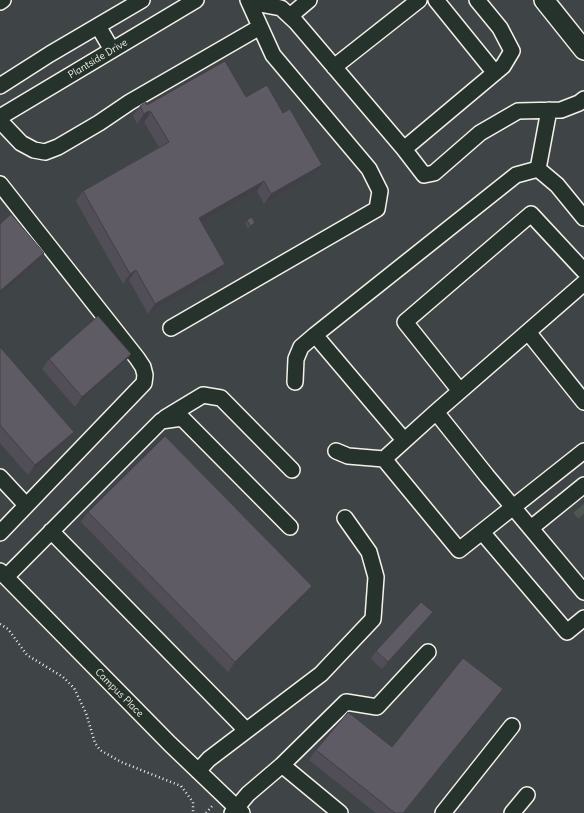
<!DOCTYPE html>
<html>
<head>
<meta charset="utf-8">
<style>
  body { margin:0 }
  canvas { display:block; background:#313b38 }
</style>
</head>
<body>
<canvas width="584" height="813"></canvas>
<script>
const context = document.querySelector('canvas').getContext('2d');
context.lineJoin = 'round';
function fill(path, color) {
  context.fillStyle = color;
  context.fill(path, 'evenodd');
}
function shape(rows) {
  const path = new Path2D();
  for (const r of rows) {
    path.moveTo(r[0], r[1]);
    for (let i = 2; i < r.length; i += 2) path.lineTo(r[i], r[i + 1]);
  }
  return path;
}
function stroke(path, color, width, dash) {
  context.strokeStyle = color;
  context.lineWidth = width;
  context.lineCap = dash ? 'butt' : 'round';
  context.setLineDash(dash || []);
  context.stroke(path);
}
function write(font, color, halo, rows, align = 'center') {
  context.font = font + ' Delius,sans-serif';
  context.lineWidth = 3;
  context.setLineDash([]);
  context.textBaseline = 'middle';
  context.strokeStyle = halo;
  context.fillStyle = color;
  for (const [text, x, y, turn = 0] of rows) {
    context.save();
    context.translate(x, y);
    context.rotate((+turn || 0) * Math.PI / 180);
    context.textAlign = isNaN(turn) ? turn : align;
    if (halo) context.strokeText(text, 0, 0);
    context.fillText(text, 0, 0);
    context.restore();
  }
}
fill(shape([
  [0,0,584,0,584,813,0,813]
]), '#3f4546');
stroke(shape([
  [579,508,584,514]
]), '#4e5652', 15, [15, 8]);
const minor = shape([
  [436,0,495,73],
  [0,2,3,0],
  [249,2,281,8,296,22,404,149,424,175,434,173,480,133,518,111,561,110,579,103,584,99],
  [290,16,309,0],
  [98,26,112,50],
  [334,67,419,0],
  [0,86,50,54,142,0],
  [0,117,196,0],
  [0,121,21,143,34,150,45,152,58,147,99,123,130,102,260,27],
  [404,149,503,66,512,51,500,28,477,0],
  [538,169,557,185,584,218],
  [0,184,137,358,143,367,145,375,144,383,0,533],
  [584,283,436,412,384,459,459,550,584,451],
  [171,328,377,209,380,191,369,169,273,55,248,0],
  [528,332,584,402],
  [295,382,296,359,301,347,315,335],
  [460,391,405,322,531,214,584,271],
  [436,412,487,476,584,592],
  [165,418,203,395,221,398,292,470],
  [404,440,315,335,516,175,538,169,549,110],
  [336,451,348,456,384,459],
  [0,477,26,505],
  [531,528,584,485],
  [51,531,246,730],
  [482,532,567,632,584,618],
  [0,571,170,744,242,813],
  [6,577,161,421,182,418,290,527],
  [282,765,346,702,377,707,428,652],
  [198,771,209,759,321,674,373,619,376,577,369,552,345,518],
  [232,813,248,794,282,765,340,813],
  [443,813,512,726],
  [512,813,527,795]
]);
const major = shape([
  [544,0,584,50]
]);
stroke(minor, '#f4f1e8', 18);
stroke(major, '#f4f1e8', 22);
stroke(shape([
  [0,624,8,629,27,655,63,677,74,688,86,713,95,743,100,750,121,762,181,786,193,802,193,813],
  [206,813,214,804]
]), '#f4f1e8', 2.5, [1, 3]);
stroke(minor, '#26332d', 15);
stroke(major, '#26332d', 19);
fill(shape([
  [246,97,315,175,264,204,257,191,201,223,225,264,218,274,148,314,129,280,123,284,76,201,83,191,159,147,144,122,141,121,137,124,133,116,140,106,147,105],
  [247,220,255,223,253,226,248,229,245,223],
  [0,347,74,432,67,442,28,475,0,443],
  [131,354,124,364,75,407,42,369,49,359],
  [88,512,312,586,305,596,228,672,81,522],
  [427,620,382,669,371,659,376,651],
  [496,699,404,813,376,813,309,760,316,750,392,747]
]), '#524e57');
fill(shape([
  [148,111,151,112,144,122,141,121,137,124,144,114],
  [322,165,315,175,264,204,271,194],
  [264,181,257,191,192,228,199,218],
  [255,223,253,226,248,229,250,226],
  [44,253,37,263,0,295,0,291],
  [225,264,218,274,148,314,155,304],
  [136,270,129,280,123,284,130,274],
  [131,354,124,364,75,407,82,397],
  [74,432,67,442,28,475,35,465],
  [312,586,305,596,228,672,235,662],
  [433,612,427,620,382,669,388,662],
  [503,689,496,699,404,813,403,813]
]), '#424047');
const building = shape([
  [225,61,246,97,267,85,283,113,290,109,322,165,271,194,264,181,199,218,225,264,155,304,136,270,130,274,83,191,169,142,151,112,148,111,144,114,140,106,146,102,147,105,225,61],
  [11,214,44,253,0,291,0,224,11,214],
  [252,217,255,223,250,226,247,220,252,217],
  [98,316,131,354,82,397,49,359,98,316],
  [0,347,74,432,35,465,0,425,0,347],
  [165,436,312,586,235,662,88,512,165,436],
  [421,602,433,612,388,662,376,651,421,602],
  [463,658,503,689,403,813,395,813,316,750,348,712,392,747,463,658]
]);
fill(building, '#5f5b65');
stroke(building, '#424047', 1);
write('10px', '#f4f1e8', '#26332d', [
  ["Plantside Drive",98,59,-31],
  ["Campus Place",119,693,45]
]);
</script>
</body>
</html>
